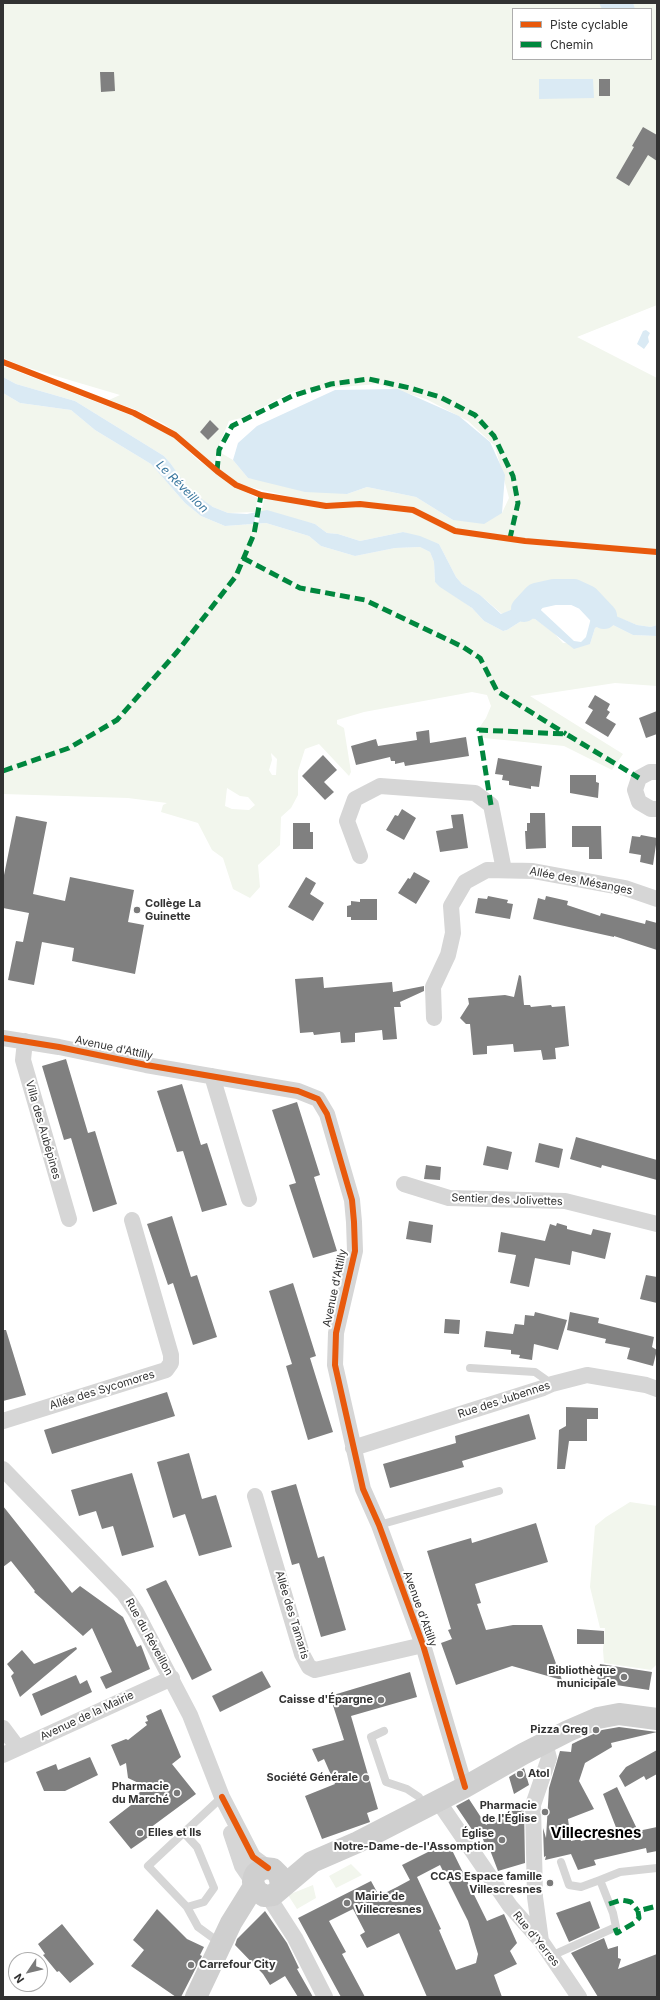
<!DOCTYPE html>
<html>
<head>
<meta charset="utf-8">
<style>
  body { margin:0 }
  #map { position:relative; width:660px; height:2000px; overflow:hidden; background:#fff; font-family:Inter,sans-serif }
  canvas { display:block }
  .frame { position:absolute; inset:0; border:4px solid #323232; pointer-events:none }
  .legend { position:absolute; left:512px; top:8px; width:140px; height:52px; box-sizing:border-box; background:#fff; border:1px solid #adadad; margin:0; padding:5px 7px; list-style:none; font-size:12px; color:#323232 }
  .legend li { display:flex; align-items:center; gap:8px; height:20px }
  .legend b { width:20px; border:1px solid #adadad }
  .north { position:absolute; left:8px; top:1952px; width:40px; height:40px; box-sizing:border-box; background:#fff; border:1px solid #adadad; border-radius:50%; rotate:235deg; font-size:11px; font-weight:700; line-height:16px; text-align:center; color:#323232 }
  .north::after { content:''; display:block; margin:auto; width:14px; height:18px; background:#7a7a7a; clip-path:polygon(50% 0,100% 100%,50% 72%,0 100%) }
</style>
</head>
<body>
<div id="map">
<canvas width="660" height="2000"></canvas>
<div class="frame"></div>
<ul class="legend">
<li><b style="height:5px;background:#e8590c"></b>Piste cyclable</li>
<li><b style="height:5px;background:#00873e"></b>Chemin</li>
</ul>
<div class="north">N</div>
</div>
<script>
const context = document.querySelector('canvas').getContext('2d');
context.lineJoin = 'round';
function fill(path, color) {
  context.fillStyle = color;
  context.fill(path, 'evenodd');
}
function shape(rows) {
  const path = new Path2D();
  for (const r of rows) {
    path.moveTo(r[0], r[1]);
    for (let i = 2; i < r.length; i += 2) path.lineTo(r[i], r[i + 1]);
  }
  return path;
}
function stroke(path, color, width, dash) {
  context.strokeStyle = color;
  context.lineWidth = width;
  context.lineCap = dash ? 'butt' : 'round';
  context.setLineDash(dash || []);
  context.stroke(path);
}
function write(font, color, halo, rows, align = 'center') {
  context.font = font + ' Inter,sans-serif';
  context.lineWidth = 4;
  context.setLineDash([]);
  context.textBaseline = 'middle';
  context.strokeStyle = halo;
  context.fillStyle = color;
  for (const [text, x, y, turn = 0] of rows) {
    context.save();
    context.translate(x, y);
    context.rotate((+turn || 0) * Math.PI / 180);
    context.textAlign = isNaN(turn) ? turn : align;
    if (halo) context.strokeText(text, 0, 0);
    context.fillText(text, 0, 0);
    context.restore();
  }
}
fill(shape([
  [3,3,657,3,657,305,577,337,657,378,657,625,651,627,637,625,612,615,602,610,588,593,577,587,566,586,540,591,520,606,502,614,480,595,462,584,456,577,439,544,403,532,360,541,338,534,327,533,315,524,261,512,264,500,268,499,320,507,321,504,237,484,220,472,221,453,233,460,248,478,347,494,367,487,416,497,453,520,502,513,509,498,495,446,468,421,426,399,377,384,294,391,241,418,229,421,218,447,216,460,211,465,181,436,164,424,134,409,109,400,120,395,22,366,3,358],
  [513,9,651,9,651,59,513,59],
  [210,421,219,429,208,440,200,432],
  [3,366,138,418,172,436,198,460,232,485,257,498,256,512,228,513,213,507,188,490,171,464,164,456,75,401,16,384,3,377],
  [3,393,20,403,71,410,95,430,151,464,185,503,201,516,225,526,266,523,309,536,321,546,355,556,395,548,420,547,430,552,434,562,435,582,472,608,484,621,503,631,507,630,526,618,535,619,553,632,563,643,590,644,595,628,603,624,613,625,633,635,657,636,657,686,615,683,530,696,623,754,612,770,564,746,484,738,477,731,486,718,491,706,487,695,472,692,364,712,337,720,337,724,344,728,351,772,349,776,319,744,305,749,298,771,298,795,291,808,281,817,280,845,258,865,260,887,250,898,233,889,223,858,212,850,198,823,161,812,163,805,167,803,128,798,3,794],
  [271,753,277,759,276,775,272,775,269,770,272,760],
  [227,788,240,796,248,797,255,805,249,810,232,809,225,806],
  [630,1502,657,1506,657,1664,651,1670,604,1663,603,1650,605,1628,600,1628,590,1587,595,1526,606,1517],
  [351,1864,362,1875,336,1888,329,1876],
  [313,1885,316,1898,297,1909,288,1895]
]), '#f2f6ed');
fill(shape([
  [599,3,633,3,635,9,602,9],
  [539,79,593,79,594,98,539,99],
  [646,330,650,333,648,337,649,342,644,349,637,344,643,331],
  [3,377,16,384,75,401,164,456,171,464,189,490,213,507,228,513,247,514,267,510,315,524,327,533,338,534,360,541,403,532,420,536,439,544,456,577,462,584,480,595,501,614,520,606,529,599,574,641,581,642,586,637,591,618,595,613,602,610,637,625,651,627,657,625,657,636,633,635,613,625,603,624,595,628,590,644,574,649,535,619,526,618,507,630,503,631,484,621,472,608,440,587,435,582,434,562,430,552,420,547,395,548,355,556,321,546,309,536,266,523,225,526,201,516,185,503,151,464,95,430,71,410,20,403,3,393],
  [398,389,459,416,490,442,505,475,502,513,484,524,453,520,416,497,367,487,347,494,305,492,248,478,233,460,238,443,257,426,335,390]
]), '#daeaf4');
fill(shape([
  [261,509,258,525,254,525,256,510]
]), '#fff');
stroke(shape([
  [524,609,536,596,554,592,574,592,587,598,604,616]
]), '#daeaf4', 26);
fill(shape([
  [100,72,114,72,115,91,101,92],
  [599,79,610,79,610,96,599,96],
  [643,127,657,135,657,161,648,155,629,186,616,178,634,147,632,146],
  [210,420,219,429,208,440,200,432],
  [595,695,610,704,607,710,610,712,606,718,616,724,608,737,585,723,593,710,588,707],
  [657,711,657,734,646,738,639,718],
  [429,730,430,743,466,737,469,756,405,766,404,762,395,764,395,761,391,761,390,757,356,765,351,746,376,739,378,746,417,740,416,732],
  [323,755,337,770,324,782,334,792,325,800,302,776],
  [498,758,542,766,539,787,531,786,531,789,509,785,509,781,502,780,503,775,495,774],
  [570,775,596,775,596,782,599,783,598,798,570,793],
  [402,809,416,818,404,840,386,830,395,815,398,816],
  [530,813,545,813,546,848,526,849,525,831,527,831,527,823,530,823],
  [463,814,468,848,440,852,436,831,453,828,451,815],
  [16,816,47,822,33,894,65,901,70,877,134,890,128,922,144,925,135,974,72,961,74,948,42,942,34,985,8,980,16,941,23,942,29,913,3,908,3,880],
  [293,823,310,823,310,832,313,832,313,849,293,849],
  [572,826,601,826,602,859,589,859,589,847,572,847],
  [641,835,657,838,653,865,640,862,641,855,629,853,632,836,640,837],
  [414,872,430,881,416,904,398,893,408,878,410,879],
  [306,877,316,883,310,894,324,903,313,921,288,907],
  [488,896,508,900,507,903,513,904,510,919,475,913,478,898,487,899],
  [546,896,568,901,567,905,600,916,601,913,645,924,646,920,657,923,657,950,614,936,614,937,533,919,538,898,545,900],
  [360,899,377,899,377,920,351,920,351,917,347,917,347,906,351,905,351,901,360,902],
  [519,975,521,976,524,1005,530,1005,531,1007,551,1005,552,1007,565,1006,569,1046,555,1048,556,1059,543,1060,541,1050,514,1052,513,1044,487,1046,487,1054,473,1055,470,1024,466,1024,460,1018,469,1004,468,998,505,995,514,997],
  [323,977,324,988,392,982,393,992,424,986,424,991,400,1002,401,1007,394,1007,397,1039,383,1040,382,1030,355,1033,355,1042,341,1043,340,1032,314,1035,313,1032,300,1033,295,979],
  [66,1059,88,1133,95,1131,117,1204,93,1212,71,1138,64,1140,42,1066],
  [182,1084,201,1145,207,1143,227,1205,202,1212,183,1151,177,1152,157,1091],
  [297,1102,320,1175,314,1177,337,1251,313,1258,289,1185,296,1183,272,1110],
  [576,1137,657,1160,657,1180,602,1165,601,1168,570,1159],
  [539,1143,563,1149,559,1168,535,1162],
  [487,1146,512,1152,508,1170,483,1165],
  [426,1165,441,1167,440,1180,424,1179],
  [172,1216,191,1277,197,1275,217,1337,193,1345,173,1283,168,1285,147,1224],
  [409,1221,433,1225,431,1243,406,1239],
  [557,1223,567,1226,567,1229,591,1235,593,1229,611,1233,605,1259,572,1251,570,1265,535,1258,529,1287,510,1283,516,1255,498,1252,501,1232,545,1241,550,1224,556,1226],
  [646,1275,657,1277,657,1303,640,1299],
  [293,1283,316,1356,310,1358,333,1432,308,1440,286,1366,292,1364,269,1291],
  [535,1312,567,1320,558,1350,534,1344,532,1360,519,1358,520,1355,511,1354,511,1350,484,1347,486,1331,513,1334,515,1324,524,1325,525,1315,534,1316],
  [570,1312,599,1318,598,1323,654,1337,652,1347,657,1350,653,1366,627,1359,630,1348,605,1343,606,1339,567,1330],
  [445,1319,460,1320,459,1334,444,1333],
  [3,1330,6,1330,26,1395,3,1401],
  [167,1392,175,1416,52,1454,44,1430],
  [566,1407,598,1408,598,1419,587,1419,587,1441,569,1441,565,1469,557,1469,559,1430,566,1426],
  [529,1414,536,1439,462,1461,464,1467,390,1488,383,1464,456,1443,455,1436],
  [189,1453,202,1499,216,1495,232,1547,199,1556,185,1514,173,1518,157,1462],
  [132,1473,154,1547,122,1556,113,1526,102,1529,96,1511,79,1516,71,1490],
  [296,1484,318,1558,324,1556,346,1630,321,1637,299,1563,292,1565,271,1491],
  [3,1506,72,1593,80,1586,123,1617,137,1647,141,1645,150,1669,106,1689,100,1677,112,1672,92,1628,83,1636,34,1592,35,1591,11,1561,3,1567],
  [536,1523,548,1562,475,1584,481,1603,477,1604,486,1630,513,1625,542,1625,562,1680,512,1666,456,1685,441,1643,452,1639,448,1630,451,1629,427,1551,471,1538,472,1543],
  [166,1580,212,1670,192,1680,146,1589],
  [577,1629,604,1631,604,1644,577,1644],
  [76,1647,77,1649,20,1697,11,1676,14,1673,7,1664,22,1650,34,1664],
  [600,1664,652,1672,649,1690,603,1683,603,1681,597,1681],
  [262,1671,271,1687,220,1712,212,1696],
  [410,1672,417,1697,351,1716,378,1809,367,1813,370,1822,322,1839,305,1796,335,1784,324,1759,318,1762,312,1749,344,1740,330,1696],
  [76,1675,80,1684,87,1680,92,1692,41,1716,32,1694],
  [161,1709,181,1757,172,1764,196,1794,150,1828,154,1833,131,1849,109,1822,135,1802,132,1798,147,1787,128,1778,126,1763,120,1766,111,1745,126,1739,128,1740,147,1725,145,1722,148,1721,146,1716],
  [619,1727,657,1732,611,1743,612,1747,585,1763,579,1781,594,1809,568,1819,571,1841,580,1839,581,1841,613,1834,612,1832,617,1830,603,1794,617,1787,638,1831,657,1827,657,1851,647,1853,646,1848,594,1860,596,1865,578,1870,571,1854,545,1860,546,1856,544,1857,543,1828,546,1838,549,1788,560,1751,571,1752,572,1744,578,1741,602,1730],
  [657,1750,657,1774,646,1780,644,1776,625,1787,619,1776,626,1767],
  [90,1757,98,1775,65,1791,44,1791,36,1772,56,1764,58,1770],
  [524,1768,529,1785,514,1794,509,1777],
  [469,1799,486,1825,514,1807,524,1808,525,1863,498,1871,490,1850,487,1850,481,1834,477,1837,456,1806],
  [448,1842,487,1921,504,1914,517,1943,510,1951,517,1964,494,1975,502,1997,427,1997,399,1933,367,1948,360,1935,365,1932,353,1909,329,1921,346,1952,342,1954,365,1997,341,1997,298,1918,371,1881,377,1892,387,1892,397,1887,410,1880,402,1865],
  [440,1865,468,1921,478,1954,476,1963,456,1970,439,1930,441,1929,417,1877],
  [590,1901,600,1928,569,1942,556,1913],
  [157,1909,187,1939,204,1947,200,1955,202,1956,181,1997,176,1997,131,1966,144,1950,133,1940],
  [265,1911,287,1943,299,1968,297,1969,313,1997,298,1997,285,1976,270,1985,263,1974,235,1945,237,1939],
  [62,1924,94,1964,70,1983,59,1971,57,1972,43,1955,45,1954,38,1944],
  [604,1938,608,1949,618,1946,618,1958,621,1959,618,1969,657,1954,657,1997,598,1997,571,1953]
]), '#808080');
stroke(shape([
  [470,1368,535,1372,552,1384],
  [379,1525,499,1491],
  [384,1731,371,1737,386,1782,407,1789,419,1797,424,1807],
  [184,1833,197,1847,214,1888,204,1902,187,1907],
  [600,1880,620,1872,657,1868],
  [220,1943,198,1927,187,1907,148,1866,222,1797],
  [551,1956,616,1927,613,1913,600,1880,581,1887,569,1885,561,1862]
]), '#d6d6d6', 8);
stroke(shape([
  [657,772,650,772,639,778,635,790,639,802,651,809,657,809],
  [360,856,347,821,355,799,380,786,475,793,491,805,504,870],
  [434,1018,433,987,448,955,453,933,451,906,465,882,487,870,533,871,625,888,657,899],
  [3,1038,59,1047,146,1065,298,1091,318,1099,327,1114,352,1200,354,1222,355,1251,336,1333,335,1365,363,1489,379,1525,423,1645,465,1787],
  [25,1041,23,1060,69,1219],
  [212,1076,249,1199],
  [404,1184,449,1198,565,1201,657,1224],
  [3,1421,166,1370,171,1363,171,1355,132,1220],
  [353,1448,543,1388,552,1384,587,1375,646,1385,657,1389],
  [3,1469,124,1594,136,1612,190,1715,222,1797,253,1857,268,1868],
  [255,1496,302,1654,309,1667,315,1670,423,1645],
  [3,1728,18,1748],
  [3,1755,172,1678],
  [438,1801,510,1906,541,1941,579,1997],
  [231,1833,242,1866,253,1882],
  [268,1896,295,1938,325,1997],
  [541,1941,535,1897,533,1805,549,1758,545,1743]
]), '#d6d6d6', 16);
stroke(shape([
  [280,1888,281,1884,279,1875,273,1869,264,1868,256,1873,254,1877,253,1882,256,1890,264,1896,273,1895,312,1862,358,1842,465,1787,523,1754,568,1731,598,1718,619,1714,657,1719],
  [196,1997,231,1923,254,1886]
]), '#cfcfcf', 22);
stroke(shape([
  [217,471,219,450,232,426,292,396,331,384,369,379,410,388,440,397,475,415,494,436,513,476,518,503,510,538],
  [243,558,300,588,365,600,463,647,480,658,497,691,566,734],
  [3,771,69,748,117,720,177,652,236,576,254,534,261,495],
  [491,805,479,730,566,734,639,778],
  [609,1904,621,1900,627,1901,631,1902,638,1911],
  [615,1928,617,1933,634,1923,639,1918,638,1911,657,1906]
]), '#00873e', 5, [10, 5]);
stroke(shape([
  [3,362,134,413,175,435,217,471,236,485,261,495,326,506,360,504,413,510,455,531,525,541,657,552],
  [3,1038,59,1047,146,1065,298,1091,318,1099,327,1114,352,1200,354,1222,355,1251,336,1333,335,1365,363,1489,379,1525,423,1645,465,1787],
  [222,1797,253,1857,268,1868]
]), '#e8590c', 6);
for (const [x, y, r, color] of [
  [137,910,4,"#7a7a7a"],
  [624,1677,4,"#7a7a7a"],
  [381,1700,4,"#7a7a7a"],
  [596,1730,4,"#7a7a7a"],
  [520,1774,4,"#7a7a7a"],
  [366,1778,4,"#7a7a7a"],
  [177,1793,4,"#7a7a7a"],
  [545,1812,4,"#7a7a7a"],
  [140,1833,4,"#7a7a7a"],
  [502,1840,4,"#7a7a7a"],
  [550,1883,4,"#7a7a7a"],
  [347,1903,4,"#7a7a7a"],
  [191,1965,4,"#7a7a7a"]
]) {
  const dot = new Path2D();
  dot.arc(x, y, r, 0, 2 * Math.PI);
  context.fillStyle = color;
  context.fill(dot);
  stroke(dot, '#fff', 1.5);
}
write('11px', '#323232', '#fff', [
  ["Allée des Mésanges",581,881,11],
  ["Avenue d'Attilly",114,1048,12],
  ["Villa des Aubépines",43,1130,74],
  ["Sentier des Jolivettes",507,1200,2],
  ["Avenue d'Attilly",335,1288,-78],
  ["Allée des Sycomores",102,1390,-17],
  ["Rue des Jubennes",504,1400,-18],
  ["Avenue d'Attilly",420,1609,70],
  ["Allée des Tamaris",292,1615,73],
  ["Rue du Réveillon",149,1637,61],
  ["Avenue de la Mairie",87,1716,-25],
  ["Rue d'Yerres",536,1939,51]
]);
write('bold 11px', '#323232', '#fff', [
  ["Collège La",145,904,"left"],
  ["Guinette",145,917,"left"],
  ["Bibliothèque",616,1671],
  ["municipale",616,1684],
  ["Caisse d'Épargne",373,1700],
  ["Pizza Greg",588,1730],
  ["Atol",528,1774,"left"],
  ["Société Générale",358,1778],
  ["Pharmacie",169,1787],
  ["du Marché",169,1800],
  ["Pharmacie",537,1806],
  ["de l'Église",537,1819],
  ["Elles et Ils",148,1833,"left"],
  ["Église",494,1834],
  ["Notre-Dame-de-l'Assomption",494,1847],
  ["CCAS Espace famille",542,1877],
  ["Villescresnes",542,1890],
  ["Mairie de",355,1897,"left"],
  ["Villecresnes",355,1910,"left"],
  ["Carrefour City",199,1965,"left"]
], 'right');
write('italic 12px', '#37759d', '#fff', [
  ["Le Réveillon",182,487,45]
]);
write('bold 15px', '#000', '#fff', [
  ["Villecresnes",596,1833]
]);
</script>
</body>
</html>
